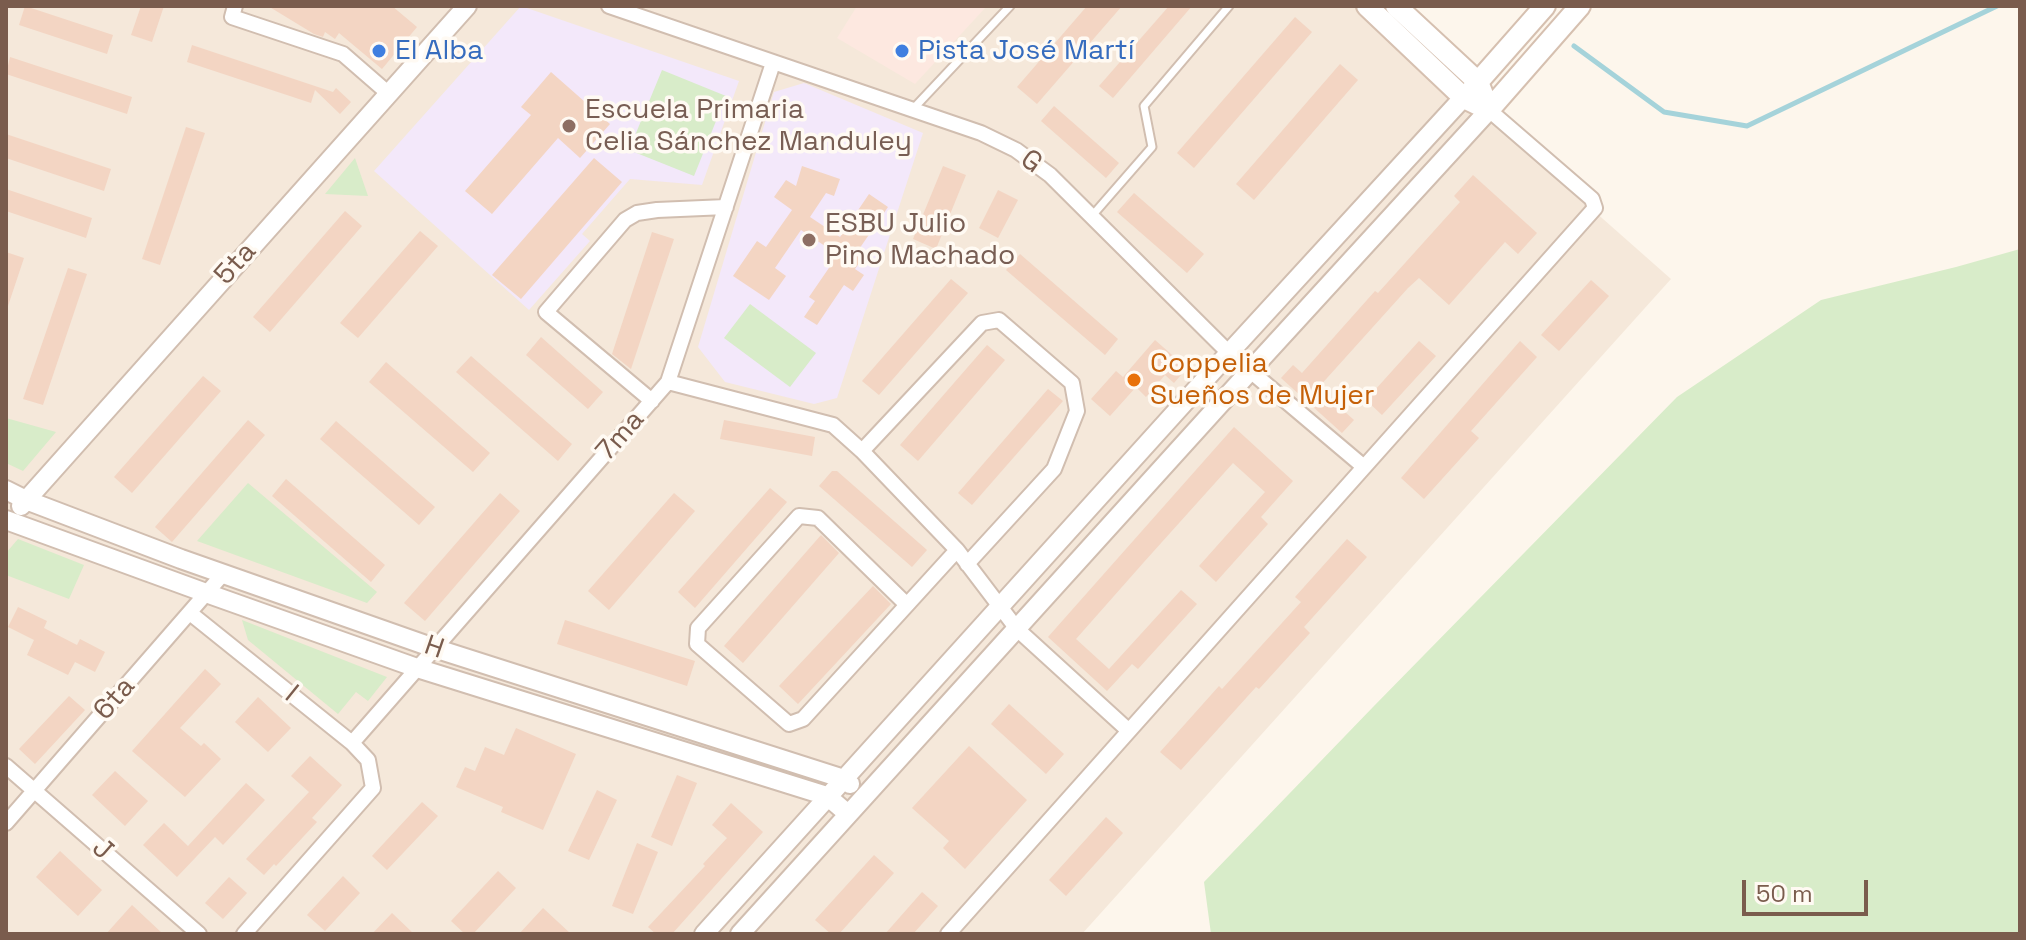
<!DOCTYPE html>
<html>
<head>
<meta charset="utf-8">
<style>
  body { margin:0 }
  #map { position:relative; width:2026px; height:940px; overflow:hidden; background:#fdf6ec; font-family:"Space Grotesk",sans-serif }
  canvas { display:block }
  .frame { position:absolute; inset:0; border:8px solid #7a5c4d; pointer-events:none }
  .scale { position:absolute; left:1742px; top:880px; width:126px; height:36px; box-sizing:border-box; border:4px solid #7a5c4d; border-top:0; padding-left:10px; font-size:24px; line-height:28px; white-space:nowrap; color:#7a5c4d; -webkit-text-stroke:6px #fffaf3; paint-order:stroke }
</style>
</head>
<body>
<div id="map">
<canvas width="2026" height="940"></canvas>
<div class="frame"></div>
<div class="scale">50 m</div>
</div>
<script>
const context = document.querySelector('canvas').getContext('2d');
context.lineJoin = 'round';
function fill(path, color) {
  context.fillStyle = color;
  context.fill(path, 'evenodd');
}
function shape(rows) {
  const path = new Path2D();
  for (const r of rows) {
    path.moveTo(r[0], r[1]);
    for (let i = 2; i < r.length; i += 2) path.lineTo(r[i], r[i + 1]);
  }
  return path;
}
function stroke(path, color, width, dash) {
  context.strokeStyle = color;
  context.lineWidth = width;
  context.lineCap = dash ? 'butt' : 'round';
  context.setLineDash(dash || []);
  context.stroke(path);
}
function write(font, color, halo, rows, align = 'center') {
  context.font = font + ' "Space Grotesk",sans-serif';
  context.lineWidth = 7;
  context.setLineDash([]);
  context.textBaseline = 'middle';
  context.strokeStyle = halo;
  context.fillStyle = color;
  for (const [text, x, y, turn = 0] of rows) {
    context.save();
    context.translate(x, y);
    context.rotate((+turn || 0) * Math.PI / 180);
    context.textAlign = isNaN(turn) ? turn : align;
    if (halo) context.strokeText(text, 0, 0);
    context.fillText(text, 0, 0);
    context.restore();
  }
}
fill(shape([
  [6,6,1362,6,1671,279,1082,934,6,934]
]), '#f5e8da');
fill(shape([
  [857,6,987,6,915,84,837,38]
]), '#fde8e0');
fill(shape([
  [521,6,739,81,702,185,630,179,582,234,590,241,529,310,374,171],
  [804,83,923,133,837,398,814,404,725,382,698,347,774,92]
]), '#f3e8fa');
fill(shape([
  [662,70,726,96,694,176,629,150],
  [355,158,368,196,325,194],
  [2020,249,2020,934,1211,934,1204,882,1373,707,1677,397,1821,300,1956,267],
  [750,304,816,353,790,387,724,338],
  [6,418,56,432,23,471,6,463],
  [248,483,377,592,367,603,197,541],
  [18,539,84,565,69,599,6,575,6,553],
  [242,620,387,677,368,701,356,692,338,714,248,640]
]), '#d8ecc9');
stroke(shape([
  [1574,46,1664,112,1747,126,1997,6]
]), '#a5d3da', 5);
fill(shape([
  [25,6,113,35,107,54,19,25],
  [141,6,164,6,152,42,131,35],
  [268,6,392,6,417,27,382,69,339,33,335,39,325,32,323,37,314,34],
  [1087,6,1122,6,1037,104,1017,87],
  [1169,6,1192,6,1113,98,1099,86],
  [1295,17,1312,32,1194,168,1177,153],
  [192,45,333,92,336,88,351,102,340,114,315,90,311,103,187,62],
  [10,57,132,97,127,114,6,74],
  [1340,64,1358,80,1254,200,1236,184],
  [551,72,610,124,580,158,558,138,492,214,465,191,531,115,521,107],
  [1054,106,1119,163,1106,178,1041,121],
  [186,127,205,133,160,265,142,259],
  [6,134,111,169,104,191,6,158],
  [594,158,622,182,521,299,492,275],
  [802,166,840,179,834,196,826,193,810,217,840,237,869,194,888,207,855,255,862,259,855,269,864,275,853,291,844,285,817,325,804,317,815,301,809,297,833,262,826,257,831,250,801,230,775,268,786,276,769,300,733,276,757,241,766,247,792,210,774,197,786,180,796,186],
  [943,166,966,175,936,249,913,239],
  [1473,175,1537,233,1518,254,1505,242,1449,305,1419,278,1408,288,1318,388,1354,420,1342,433,1281,378,1293,365,1302,373,1375,291,1378,293,1460,202,1454,196],
  [6,189,92,218,86,238,6,211],
  [998,190,1018,200,998,238,979,228],
  [1134,193,1204,254,1187,273,1117,212],
  [345,211,362,226,270,332,253,317],
  [420,231,438,246,358,338,340,323],
  [652,232,674,239,631,369,612,354],
  [6,252,24,258,8,306,6,305],
  [1020,254,1118,339,1105,355,1006,270],
  [68,268,87,274,43,405,23,399],
  [951,279,968,293,879,395,862,381],
  [1591,280,1609,296,1559,351,1541,335],
  [541,337,603,392,588,409,526,355],
  [1155,340,1187,368,1174,383,1165,375,1146,397,1136,387,1110,416,1091,399,1116,371,1123,377],
  [1419,341,1436,356,1382,415,1366,400],
  [1520,341,1537,357,1471,431,1479,438,1424,499,1401,478],
  [987,345,1005,360,918,461,900,445],
  [471,356,572,444,558,461,456,372],
  [386,362,490,453,473,472,369,382],
  [203,376,221,391,132,493,114,477],
  [1048,389,1063,401,972,505,958,493],
  [248,420,265,435,172,542,155,527],
  [724,420,815,437,812,456,720,439],
  [336,421,435,507,419,525,320,439],
  [1234,427,1293,481,1261,517,1268,524,1216,582,1199,566,1265,492,1233,463,1144,562,1076,639,1109,669,1181,590,1197,604,1138,669,1132,664,1107,691,1048,637],
  [832,471,837,471,927,550,912,567,819,486],
  [286,479,385,565,371,582,272,496],
  [770,488,787,502,695,608,678,592],
  [500,493,520,511,425,621,404,603],
  [674,493,695,511,609,610,588,591],
  [821,535,839,553,743,663,724,646],
  [1347,539,1367,557,1304,627,1310,633,1259,689,1256,687,1181,770,1160,752,1219,686,1222,689,1301,602,1295,597],
  [873,586,891,604,798,704,779,686],
  [18,607,47,621,44,628,77,645,80,639,105,652,95,672,75,662,68,675,27,655,34,640,8,627],
  [565,620,695,661,687,686,557,644],
  [205,669,221,684,180,728,201,746,204,743,221,759,185,797,132,751],
  [69,696,85,710,35,764,19,749],
  [258,697,291,728,268,752,235,722],
  [1009,704,1064,754,1046,774,991,724],
  [516,728,576,754,543,830,501,812,503,807,456,787,465,767,475,771,485,747,504,755],
  [969,746,1027,800,965,869,943,848,949,841,912,808],
  [310,756,342,785,312,818,317,822,276,866,274,864,264,875,246,859,309,792,291,776],
  [115,771,148,801,125,826,92,795],
  [677,775,697,783,672,846,651,837],
  [246,783,265,800,223,845,215,837,177,877,143,845,164,823,188,846],
  [597,790,617,800,589,860,568,851],
  [422,802,438,816,387,870,372,856],
  [731,803,763,832,672,934,656,934,648,927,705,866,703,864,727,838,712,825],
  [1106,817,1123,833,1066,896,1049,880],
  [637,843,658,852,633,914,612,906],
  [60,851,102,890,78,916,36,877],
  [874,855,894,873,839,934,831,934,815,920],
  [498,871,516,888,473,934,465,934,451,921],
  [343,876,360,893,325,931,307,915],
  [229,877,247,893,223,919,205,903],
  [922,892,938,906,913,934,885,934],
  [132,905,163,934,106,934],
  [543,908,571,934,519,934],
  [392,913,414,934,372,934]
]), '#f3d5c3');
const service = shape([
  [913,109,1010,6],
  [1091,217,1152,147,1144,106,1229,6]
]);
const minor = shape([
  [235,6,232,17,343,54,389,94],
  [609,6,981,133,1016,150,1050,175,1229,353,1364,467],
  [668,382,833,425,862,451,957,550,1017,629,1129,731],
  [652,401,546,312,625,220,637,213,657,210,726,207],
  [862,451,982,323,999,320,1072,383,1077,411,1054,469,967,564],
  [906,604,818,518,799,516,698,628,697,644,789,724,803,719,957,550],
  [190,613,352,743,368,760,373,788,244,934],
  [352,743,668,382,773,63],
  [6,766,199,934],
  [6,823,223,574],
  [948,934,1595,208,1592,199,1489,110]
]);
const tertiary = shape([
  [6,490,26,500,181,559,434,648,844,779,850,784],
  [21,506,467,6],
  [6,520,206,593,417,668,827,796,848,814],
  [704,934,1229,353,1473,87],
  [740,934,1250,371,1489,110]
]);
const secondary = shape([
  [1367,6,1464,98,1489,110],
  [1396,6,1478,82,1489,110],
  [1478,82,1545,6],
  [1489,110,1580,6]
]);
stroke(service, '#d1beb0', 11);
stroke(minor, '#d1beb0', 18);
stroke(tertiary, '#d1beb0', 22);
stroke(secondary, '#d6c0b0', 24);
stroke(service, '#fff', 7);
stroke(minor, '#fff', 14);
stroke(tertiary, '#fff', 18);
stroke(secondary, '#fff', 20);
for (const [x, y, r, color] of [
  [379,51,8,"#3f7fe0"],
  [902,51,8,"#3f7fe0"],
  [569,126,8,"#8d6e63"],
  [809,240,8,"#8d6e63"],
  [1134,380,8,"#e8710a"]
]) {
  const dot = new Path2D();
  dot.arc(x, y, r, 0, 2 * Math.PI);
  context.fillStyle = color;
  context.fill(dot);
  stroke(dot, '#fffaf3', 3);
}
write('28px', '#366cbe', '#fffaf3', [
  ["El Alba",395,51],
  ["Pista José Martí",918,51]
], 'left');
write('28px', '#785e54', '#fffaf3', [
  ["Escuela Primaria",585,110],
  ["Celia Sánchez Manduley",585,142],
  ["ESBU Julio",825,224],
  ["Pino Machado",825,256]
], 'left');
write('28px', '#7a5c4d', '#fffaf3', [
  ["G",1031,162,36],
  ["5ta",236,264,-48],
  ["7ma",621,436,-49],
  ["H",434,648,19],
  ["I",291,694,39],
  ["6ta",115,699,-49],
  ["J",102,850,41]
]);
write('28px', '#c56008', '#fffaf3', [
  ["Coppelia",1150,364],
  ["Sueños de Mujer",1150,396]
], 'left');
</script>
</body>
</html>
